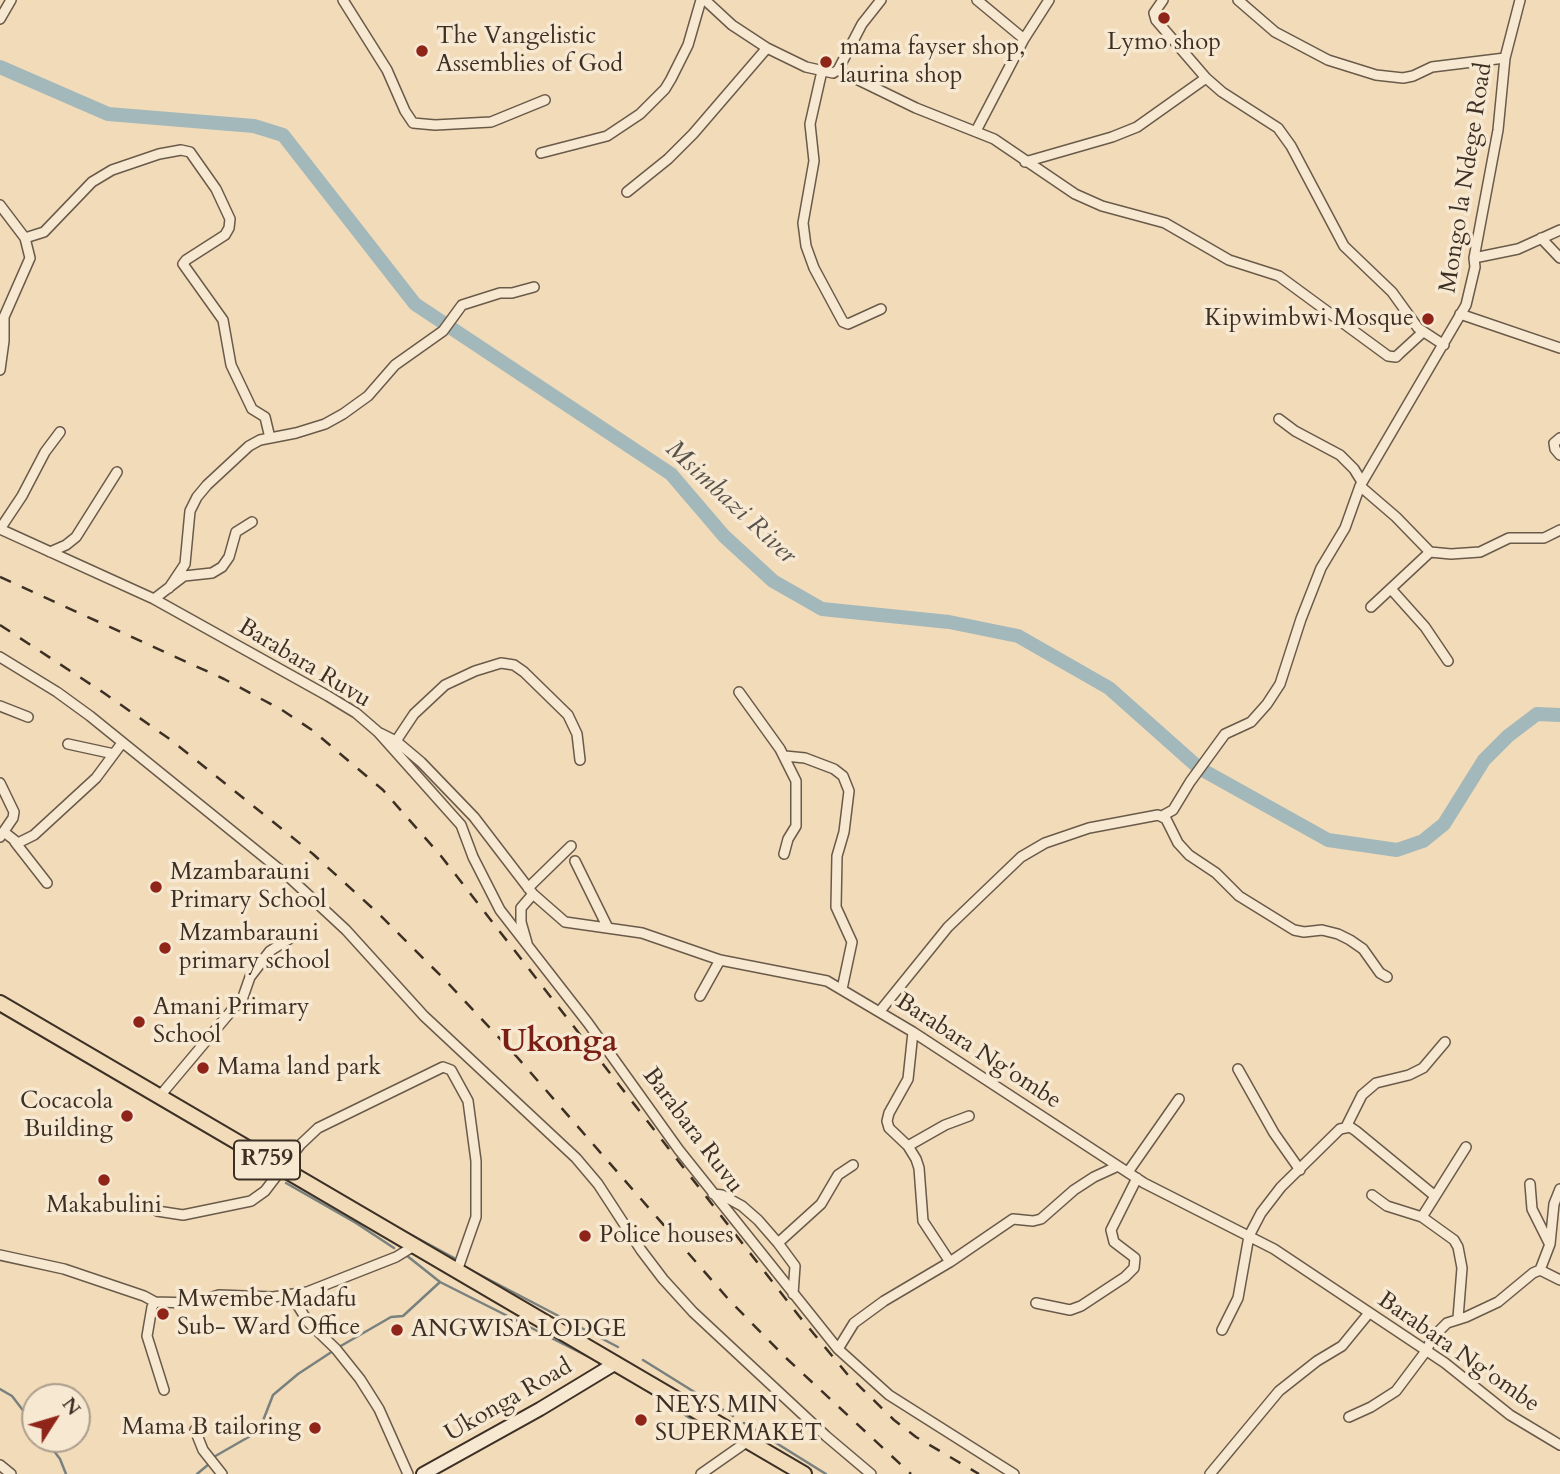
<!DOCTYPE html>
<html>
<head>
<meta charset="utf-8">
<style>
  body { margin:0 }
  #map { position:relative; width:1560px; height:1474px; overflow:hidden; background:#f2dbb9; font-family:Cardo,serif }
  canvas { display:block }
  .north { position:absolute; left:21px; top:1383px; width:70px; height:70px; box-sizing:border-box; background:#f7e8d2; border:2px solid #ac9e8c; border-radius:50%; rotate:53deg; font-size:19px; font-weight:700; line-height:28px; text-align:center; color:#3c2f24 }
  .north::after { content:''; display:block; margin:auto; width:24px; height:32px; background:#8f2418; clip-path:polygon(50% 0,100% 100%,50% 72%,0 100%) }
</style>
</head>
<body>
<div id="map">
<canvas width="1560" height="1474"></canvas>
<div class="north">N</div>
</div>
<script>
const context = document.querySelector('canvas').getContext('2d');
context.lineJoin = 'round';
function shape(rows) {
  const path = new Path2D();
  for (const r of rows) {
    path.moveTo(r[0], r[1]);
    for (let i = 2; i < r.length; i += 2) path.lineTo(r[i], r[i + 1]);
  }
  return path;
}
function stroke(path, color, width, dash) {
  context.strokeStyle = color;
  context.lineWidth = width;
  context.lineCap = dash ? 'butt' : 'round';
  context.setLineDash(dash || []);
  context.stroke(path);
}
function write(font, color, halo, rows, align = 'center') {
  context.font = font + ' Cardo,serif';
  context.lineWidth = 7;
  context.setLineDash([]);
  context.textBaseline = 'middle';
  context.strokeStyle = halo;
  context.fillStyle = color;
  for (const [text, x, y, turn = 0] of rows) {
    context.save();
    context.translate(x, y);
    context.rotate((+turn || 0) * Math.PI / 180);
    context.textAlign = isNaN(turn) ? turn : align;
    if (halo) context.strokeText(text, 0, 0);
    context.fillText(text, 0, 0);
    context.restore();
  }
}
stroke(shape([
  [286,1183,356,1223,394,1248],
  [382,1219,456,1259,458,1262],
  [406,1255,440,1282,599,1362,600,1369],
  [463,1266,618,1347],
  [339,1347,391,1317,403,1316,440,1282],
  [643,1360,733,1416],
  [635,1383,721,1438],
  [0,1389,12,1396,35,1426],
  [744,1423,826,1474],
  [45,1439,60,1459,66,1474],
  [212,1458,259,1431,273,1395,298,1374,333,1351],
  [197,1474,209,1464]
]), '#79817f', 2.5);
stroke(shape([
  [0,67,108,114,254,126,283,135,415,304,671,474,724,536,773,581,822,609,949,622,1018,636,1109,688,1199,768,1328,840,1397,850,1423,841,1444,824,1484,760,1508,736,1537,714,1560,715]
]), '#a2b8bb', 14);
const street = shape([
  [343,0,387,70,405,111,413,123,435,125,491,122,545,100],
  [705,0,732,25,767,48,806,67,833,73,838,70,862,24,881,0],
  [977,0,1024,39,1049,0],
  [1163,0,1154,13,1156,20,1206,78,1222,92,1278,128,1291,146,1344,246,1392,292,1418,328,1444,345],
  [1238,0,1275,32,1328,60,1376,75,1403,78,1413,76,1432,67,1505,58],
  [0,19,11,0],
  [838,70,916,108,994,139,1075,194,1102,206,1165,223,1229,260,1279,276,1388,356,1396,357,1399,354,1423,332],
  [822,71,810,124,814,161,803,223,806,246,814,268,843,322,848,324,881,309],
  [976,131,1024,39],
  [541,153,607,136,640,114,665,89,671,79,688,45,701,0],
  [1025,162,1112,137,1137,127,1206,78],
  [627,192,668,159,693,134,767,48],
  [0,205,25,238,30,258,4,317,4,341,0,370],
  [25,238,44,232,92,182,112,170,159,154,181,150,190,152,216,189,230,219,229,228,225,235,186,260,183,264,223,320,231,365,252,409,265,417,270,438],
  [1541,238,1560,258],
  [1474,258,1518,249,1560,230],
  [1460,314,1560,348],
  [1279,419,1295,431,1340,455,1354,469,1362,482],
  [1560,438,1554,443,1555,449,1560,455],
  [1360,486,1396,517,1430,552,1451,554,1480,552,1509,538,1544,538,1560,530],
  [0,529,154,599,328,696,356,713,378,732,461,825,473,857,500,910,588,1023,679,1150,838,1349,889,1395,1014,1474],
  [0,529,22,496,45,452,60,432],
  [50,552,66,545,76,537,117,472],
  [169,588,185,564,190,511,197,497,207,485,249,446,260,440,296,433,325,424,343,414,368,396,395,365,443,331,462,305,500,293,512,293,534,287],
  [1391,589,1425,627,1448,661],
  [154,599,184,576,212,573,222,567,229,557,236,532,252,522],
  [1371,607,1430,552],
  [0,657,57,692,90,716,290,878,346,930,424,1016,576,1158,598,1184,641,1250,663,1279,693,1312,826,1436,871,1474],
  [739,692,780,749,796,781,796,826,788,839,784,854],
  [0,706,28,717],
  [380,733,396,741,421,762,474,817,533,894,565,922,642,933,720,960,827,981,913,1032,1144,1183,1274,1249,1445,1363,1510,1415,1560,1445],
  [396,741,414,714,445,685,475,671,501,663,514,665,524,672,568,715,577,734,580,760],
  [68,744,114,754],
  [785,756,805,758,834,769,843,776,849,791,844,832,837,856,836,907,852,942,842,989],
  [0,783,14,812,13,818,0,837],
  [1162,816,1173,810,1190,782,1225,734,1251,722,1267,704,1280,684,1301,619,1321,568,1345,528,1360,486,1466,305,1475,267,1474,258,1498,130,1505,58,1520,0],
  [4,832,18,843,34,835,96,778,122,743],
  [15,842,47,883],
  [575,861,607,926],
  [528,888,571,846],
  [527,943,521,922,521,908,533,894],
  [700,996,720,960],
  [880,1011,948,927,1021,857,1045,843,1089,828,1158,815,1166,819,1178,843,1189,855,1216,873,1239,896,1294,930,1304,932,1322,930,1338,934,1350,940,1363,949,1380,973,1387,977],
  [913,1032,908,1079,889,1113,887,1121,889,1128,908,1146,916,1159,919,1168,923,1221,950,1262],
  [1238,1069,1274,1133,1300,1170],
  [159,1097,243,997,250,977,270,951,294,936],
  [1346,1127,1362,1095,1376,1083,1409,1075,1423,1068,1445,1042],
  [908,1146,945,1125,969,1116],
  [1128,1172,1179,1099],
  [1530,1184,1532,1209,1549,1243],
  [713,1194,722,1195,742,1206,758,1220,778,1243],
  [1372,1195,1387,1206,1422,1217,1454,1240,1458,1247,1462,1268,1458,1318],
  [157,1211,183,1215,251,1201,265,1191,300,1145,318,1128,443,1067,451,1070,468,1101,476,1161,476,1217,457,1271],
  [1422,1217,1466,1147],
  [0,1255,64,1269,144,1296,155,1302],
  [1540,1270,1550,1244,1554,1204,1560,1189],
  [793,1294,795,1266,778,1243,821,1204,838,1175,853,1165],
  [292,1296,308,1322,336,1349,360,1379,379,1409,408,1474],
  [1036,1303,1070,1310,1081,1306,1125,1277,1134,1268,1135,1258,1114,1242,1111,1230,1137,1178],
  [1222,1330,1238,1298,1249,1236,1261,1213,1281,1187,1340,1129,1350,1127,1356,1131,1435,1196],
  [838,1349,854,1323,884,1301,950,1262,1013,1219,1033,1221,1041,1219,1074,1190,1094,1177,1118,1166],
  [164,1390,147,1336,152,1307,155,1302,192,1303,219,1295,273,1297,307,1292,396,1257,414,1246],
  [1349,1417,1371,1407,1396,1391,1426,1351,1433,1337,1447,1323,1466,1317,1498,1302,1533,1273,1540,1270,1560,1280],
  [195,1430,203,1450,222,1474],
  [0,1465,11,1474],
  [701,1474,748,1441],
  [1210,1474,1279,1391,1317,1361,1342,1346,1369,1313]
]);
const secondary = shape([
  [423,1474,540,1409,616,1363]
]);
const primary = shape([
  [0,1003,804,1474]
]);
stroke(street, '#6a5a49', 12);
stroke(secondary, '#3c2f24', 16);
stroke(primary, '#3c2f24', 18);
stroke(street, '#f7e8d2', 9);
stroke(secondary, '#f7e8d2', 12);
stroke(primary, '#f2dbb9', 14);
stroke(shape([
  [0,577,224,679,282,710,312,730,383,790,441,856,799,1316,848,1375,894,1420,916,1437,979,1474],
  [0,625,104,693,171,740,313,854,380,915,447,982,517,1057,730,1301,785,1357,911,1474]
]), '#3c2f24', 2.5, [12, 12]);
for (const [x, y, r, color] of [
  [1164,18,7,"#8f2418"],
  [422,51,7,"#8f2418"],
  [826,62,7,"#8f2418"],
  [1428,319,7,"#8f2418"],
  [156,887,7,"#8f2418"],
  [165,948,7,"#8f2418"],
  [139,1022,7,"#8f2418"],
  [203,1068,7,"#8f2418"],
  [127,1116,7,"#8f2418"],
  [104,1180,7,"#8f2418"],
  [585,1236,7,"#8f2418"],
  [163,1314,7,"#8f2418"],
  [397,1330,7,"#8f2418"],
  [641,1420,7,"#8f2418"],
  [315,1428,7,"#8f2418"]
]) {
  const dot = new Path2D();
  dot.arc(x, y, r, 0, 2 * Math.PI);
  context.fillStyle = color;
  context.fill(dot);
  stroke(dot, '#f7e8d2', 2.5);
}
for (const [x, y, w] of [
  [267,1160,66]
]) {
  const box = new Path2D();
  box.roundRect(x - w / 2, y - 19.5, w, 39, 5);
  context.fillStyle = '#f7e8d2';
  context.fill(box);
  stroke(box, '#3c2f24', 2);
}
write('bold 23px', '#3c2f24', null, [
  ["R759",267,1160]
]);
write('24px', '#3c2f24', '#f7e8d2', [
  ["The Vangelistic",436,37],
  ["Assemblies of God",436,65],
  ["Lymo shop",1164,43,"center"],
  ["mama fayser shop,",840,48],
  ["laurina shop",840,76],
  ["Kipwimbwi Mosque",1414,319,"right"],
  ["Mzambarauni",170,873],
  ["Primary School",170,901],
  ["Mzambarauni",179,934],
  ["primary school",179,962],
  ["Amani Primary",153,1008],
  ["School",153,1036],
  ["Mama land park",217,1068],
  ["Cocacola",113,1102,"right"],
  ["Building",113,1130,"right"],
  ["Makabulini",104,1206,"center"],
  ["Police houses",599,1236],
  ["Mwembe Madafu",177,1300],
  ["Sub- Ward Office",177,1328],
  ["ANGWISA LODGE",411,1330],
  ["NEYS MIN",655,1406],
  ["SUPERMAKET",655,1434],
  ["Mama B tailoring",301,1428,"right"]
], 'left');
write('24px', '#3c2f24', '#f7e8d2', [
  ["Mongo la Ndege Road",1467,178,-81],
  ["Barabara Ruvu",304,664,31],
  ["Barabara Ng'ombe",978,1052,33],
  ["Barabara Ruvu",692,1131,53],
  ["Barabara Ng'ombe",1458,1353,35],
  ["Ukonga Road",509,1401,-30]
]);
write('italic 26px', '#56514a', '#f7e8d2', [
  ["Msimbazi River",730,503,43]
]);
write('bold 32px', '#7a1f14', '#f7e8d2', [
  ["Ukonga",559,1044]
]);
</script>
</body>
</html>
